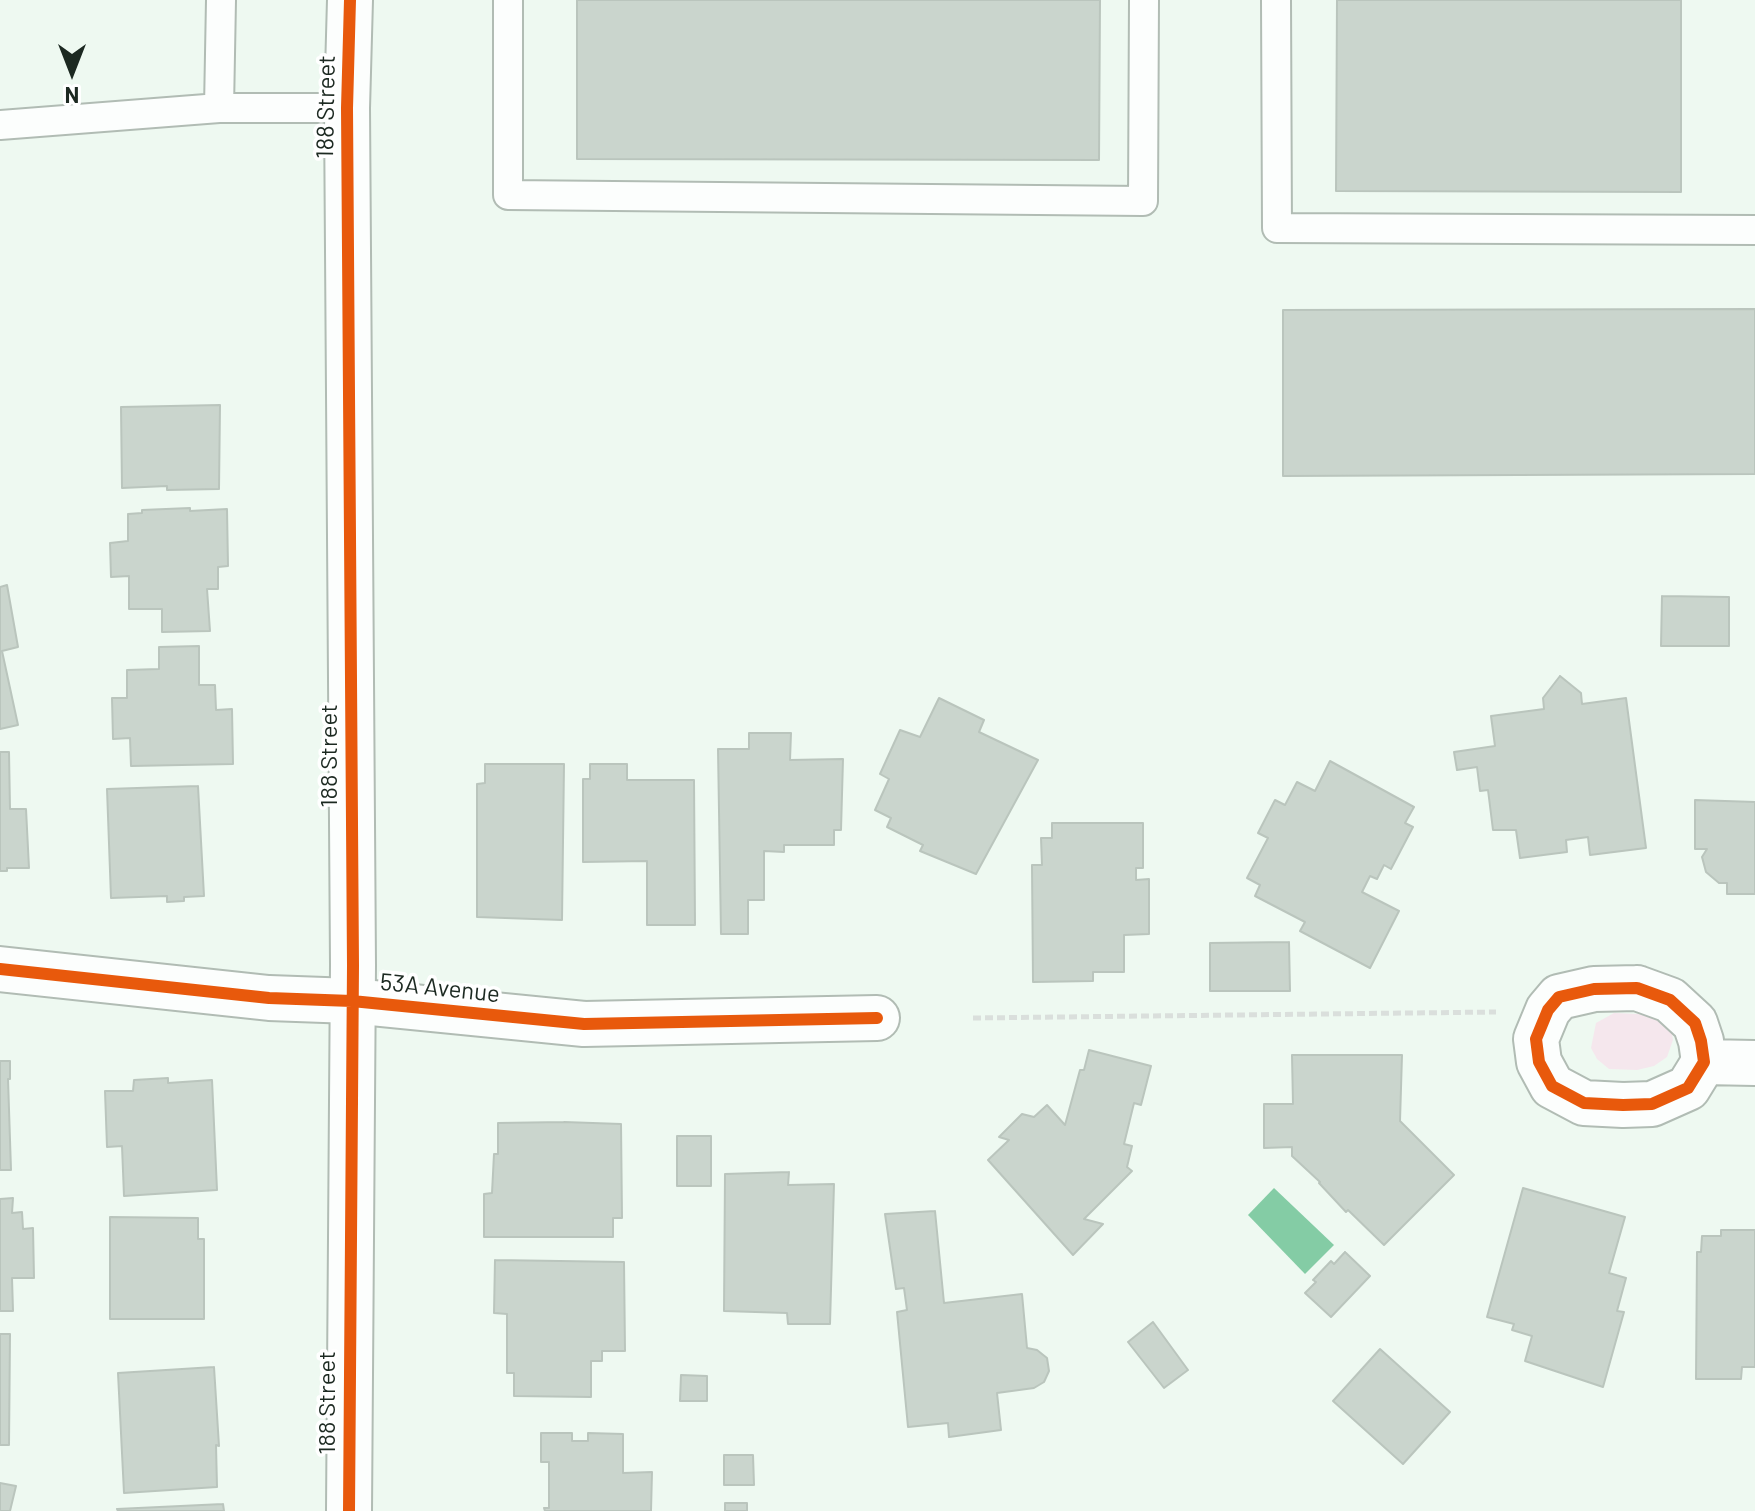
<!DOCTYPE html>
<html>
<head>
<meta charset="utf-8">
<style>
  body { margin:0 }
  #map { position:relative; width:1755px; height:1511px; overflow:hidden; background:#eef9f1; font-family:Barlow,sans-serif }
  canvas { display:block }
  .north { position:absolute; left:32px; top:32px; width:80px; height:80px; -webkit-text-stroke:6px #fff; paint-order:stroke; rotate:180deg; font-size:22px; font-weight:700; line-height:32px; text-align:center; color:#1c2921 }
  .north::after { content:''; display:block; margin:auto; width:28px; height:36px; background:#1c2921; clip-path:polygon(50% 0,100% 100%,50% 72%,0 100%) }
</style>
</head>
<body>
<div id="map">
<canvas width="1755" height="1511"></canvas>
<div class="north">N</div>
</div>
<script>
const context = document.querySelector('canvas').getContext('2d');
context.lineJoin = 'round';
function fill(path, color) {
  context.fillStyle = color;
  context.fill(path, 'evenodd');
}
function shape(rows) {
  const path = new Path2D();
  for (const r of rows) {
    path.moveTo(r[0], r[1]);
    for (let i = 2; i < r.length; i += 2) path.lineTo(r[i], r[i + 1]);
  }
  return path;
}
function stroke(path, color, width, dash) {
  context.strokeStyle = color;
  context.lineWidth = width;
  context.lineCap = dash ? 'butt' : 'round';
  context.setLineDash(dash || []);
  context.stroke(path);
}
function write(font, color, halo, rows, align = 'center') {
  context.font = font + ' Barlow,sans-serif';
  context.lineWidth = 7;
  context.setLineDash([]);
  context.textBaseline = 'middle';
  context.strokeStyle = halo;
  context.fillStyle = color;
  for (const [text, x, y, turn = 0] of rows) {
    context.save();
    context.translate(x, y);
    context.rotate((+turn || 0) * Math.PI / 180);
    context.textAlign = isNaN(turn) ? turn : align;
    if (halo) context.strokeText(text, 0, 0);
    context.fillText(text, 0, 0);
    context.restore();
  }
}
fill(shape([
  [1614,1013,1638,1014,1661,1019,1671,1028,1673,1040,1667,1057,1654,1066,1637,1070,1609,1069,1597,1059,1591,1048,1596,1023]
]), '#f5e7ed');
fill(shape([
  [1274,1188,1334,1245,1305,1274,1248,1215]
]), '#84cca5');
const building = shape([
  [577,0,1100,0,1099,160,577,159,577,0],
  [1337,0,1681,0,1681,192,1336,191,1337,0],
  [1755,309,1755,474,1283,476,1283,310,1755,309],
  [220,405,219,489,167,490,167,486,122,488,121,407,220,405],
  [190,508,190,511,227,509,228,566,218,567,218,589,207,589,210,631,162,632,162,609,129,609,129,576,111,577,110,543,128,541,128,514,142,513,142,510,190,508],
  [7,585,18,647,2,651,18,725,0,729,0,587,7,585],
  [1662,596,1729,597,1729,646,1661,646,1662,596],
  [199,646,199,685,215,685,216,710,232,709,233,764,131,766,130,738,113,739,112,698,127,698,127,670,159,669,159,647,199,646],
  [1560,676,1581,693,1582,704,1626,698,1646,848,1590,855,1588,837,1566,840,1567,852,1520,858,1516,830,1493,830,1488,790,1480,791,1477,767,1457,770,1454,752,1495,746,1491,716,1544,709,1543,698,1560,676],
  [939,698,984,720,979,732,1038,760,976,874,920,851,923,845,887,827,891,818,875,810,889,779,880,774,900,730,920,737,939,698],
  [749,733,791,733,790,760,843,759,841,830,834,830,834,845,784,845,784,852,764,851,764,900,748,900,748,934,721,934,718,749,749,749,749,733],
  [0,752,9,752,10,809,26,809,29,868,7,868,7,871,0,871,0,752],
  [1330,761,1414,807,1405,823,1413,827,1391,869,1384,865,1377,879,1370,876,1362,892,1399,911,1370,968,1300,931,1305,922,1255,896,1260,885,1247,878,1268,838,1258,833,1275,800,1285,805,1297,782,1315,791,1330,761],
  [485,764,564,764,562,920,477,917,477,784,485,783,485,764],
  [590,764,627,764,627,780,694,780,695,925,647,925,647,861,583,862,583,779,590,779,590,764],
  [198,786,204,896,184,897,184,901,167,902,167,896,111,898,107,789,198,786],
  [1695,800,1755,802,1755,894,1727,894,1727,883,1719,883,1706,872,1702,857,1707,849,1695,849,1695,800],
  [1052,823,1143,823,1143,868,1136,868,1136,880,1149,879,1149,934,1124,935,1124,972,1093,972,1093,981,1033,982,1032,865,1042,865,1041,838,1052,838,1052,823],
  [1289,942,1290,991,1210,991,1210,943,1289,942],
  [1089,1050,1151,1066,1141,1105,1134,1103,1124,1144,1132,1146,1127,1167,1132,1171,1084,1219,1103,1224,1073,1255,988,1160,1009,1140,999,1137,1022,1114,1034,1117,1047,1105,1065,1125,1080,1070,1084,1070,1089,1050],
  [1292,1055,1402,1055,1400,1121,1454,1175,1384,1245,1348,1210,1346,1212,1319,1183,1320,1182,1292,1156,1292,1147,1264,1148,1264,1104,1293,1104,1292,1055],
  [0,1061,10,1061,10,1079,8,1079,11,1170,0,1170,0,1061],
  [168,1078,168,1083,212,1080,217,1190,124,1196,122,1146,107,1147,105,1091,133,1091,134,1080,168,1078],
  [564,1122,621,1124,622,1218,613,1218,613,1237,484,1237,484,1194,492,1193,494,1154,498,1154,498,1123,564,1122],
  [677,1136,711,1136,711,1186,677,1186,677,1136],
  [789,1172,788,1185,834,1184,830,1324,788,1324,787,1313,724,1311,725,1174,789,1172],
  [1523,1188,1625,1217,1609,1273,1626,1278,1617,1311,1624,1312,1603,1387,1525,1361,1532,1336,1512,1330,1514,1324,1487,1317,1523,1188],
  [13,1198,12,1213,22,1212,23,1229,33,1228,34,1278,12,1278,13,1311,0,1311,0,1199,13,1198],
  [935,1211,944,1303,1022,1294,1027,1348,1037,1350,1047,1358,1049,1371,1044,1382,1034,1388,997,1393,1001,1430,949,1437,948,1423,908,1427,897,1312,907,1310,904,1288,896,1289,885,1214,935,1211],
  [110,1217,198,1218,198,1239,204,1239,204,1319,110,1319,110,1217],
  [1721,1230,1755,1230,1755,1367,1742,1367,1741,1379,1696,1379,1697,1252,1701,1252,1702,1236,1721,1236,1721,1230],
  [1345,1252,1370,1276,1331,1317,1305,1293,1316,1282,1313,1280,1331,1261,1334,1264,1345,1252],
  [495,1260,624,1262,625,1351,602,1351,602,1361,591,1361,591,1397,514,1396,514,1373,507,1373,507,1314,494,1313,495,1260],
  [1153,1322,1188,1370,1164,1388,1128,1342,1153,1322],
  [0,1334,10,1334,9,1445,0,1445,0,1334],
  [1380,1349,1450,1412,1403,1464,1333,1401,1380,1349],
  [214,1367,219,1446,216,1445,217,1487,124,1493,118,1373,214,1367],
  [681,1375,707,1376,707,1401,680,1401,681,1375],
  [541,1433,572,1433,572,1441,588,1441,588,1433,623,1434,623,1473,652,1472,651,1511,545,1511,544,1508,549,1508,549,1462,541,1462,541,1433],
  [724,1455,753,1455,754,1485,724,1485,724,1455],
  [0,1483,16,1486,10,1511,0,1511,0,1483],
  [725,1503,747,1503,747,1511,725,1511,725,1503],
  [223,1504,224,1511,118,1511,117,1509,223,1504]
]);
fill(building, '#cad5cd');
stroke(building, '#bac5bd', 2);
const lane = shape([
  [508,0,508,195,1143,201,1144,0],
  [1276,0,1277,228,1755,230],
  [219,108,221,0],
  [0,125,219,108,347,108]
]);
const street = shape([
  [0,969,269,998,352,1001,584,1024,877,1018],
  [1637,988,1670,1000,1695,1023,1701,1041,1704,1062,1688,1088,1652,1104,1623,1105,1584,1103,1552,1086,1539,1062,1536,1039,1548,1010,1559,997,1594,989,1637,988],
  [1704,1062,1755,1063]
]);
const secondary = shape([
  [349,1511,353,965,347,108,350,0]
]);
stroke(lane, '#b1bcb4', 32);
stroke(street, '#b1bcb4', 48);
stroke(secondary, '#b1bcb4', 48);
stroke(shape([
  [973,1018,1496,1012]
]), '#dadfdc', 5, [8, 4]);
stroke(lane, '#fcfefd', 28);
stroke(street, '#fcfefd', 44);
stroke(secondary, '#fcfefd', 44);
stroke(shape([
  [0,969,269,998,352,1001,584,1024,877,1018],
  [1637,988,1670,1000,1695,1023,1701,1041,1704,1062,1688,1088,1652,1104,1623,1105,1584,1103,1552,1086,1539,1062,1536,1039,1548,1010,1559,997,1594,989,1637,988],
  [349,1511,353,965,347,108,350,0]
]), '#e8590c', 12);
write('24px', '#1c2921', '#fff', [
  ["188 Street",326,107,-89],
  ["188 Street",329,756,-90],
  ["53A Avenue",440,988,6],
  ["188 Street",327,1403,-90]
]);
</script>
</body>
</html>
